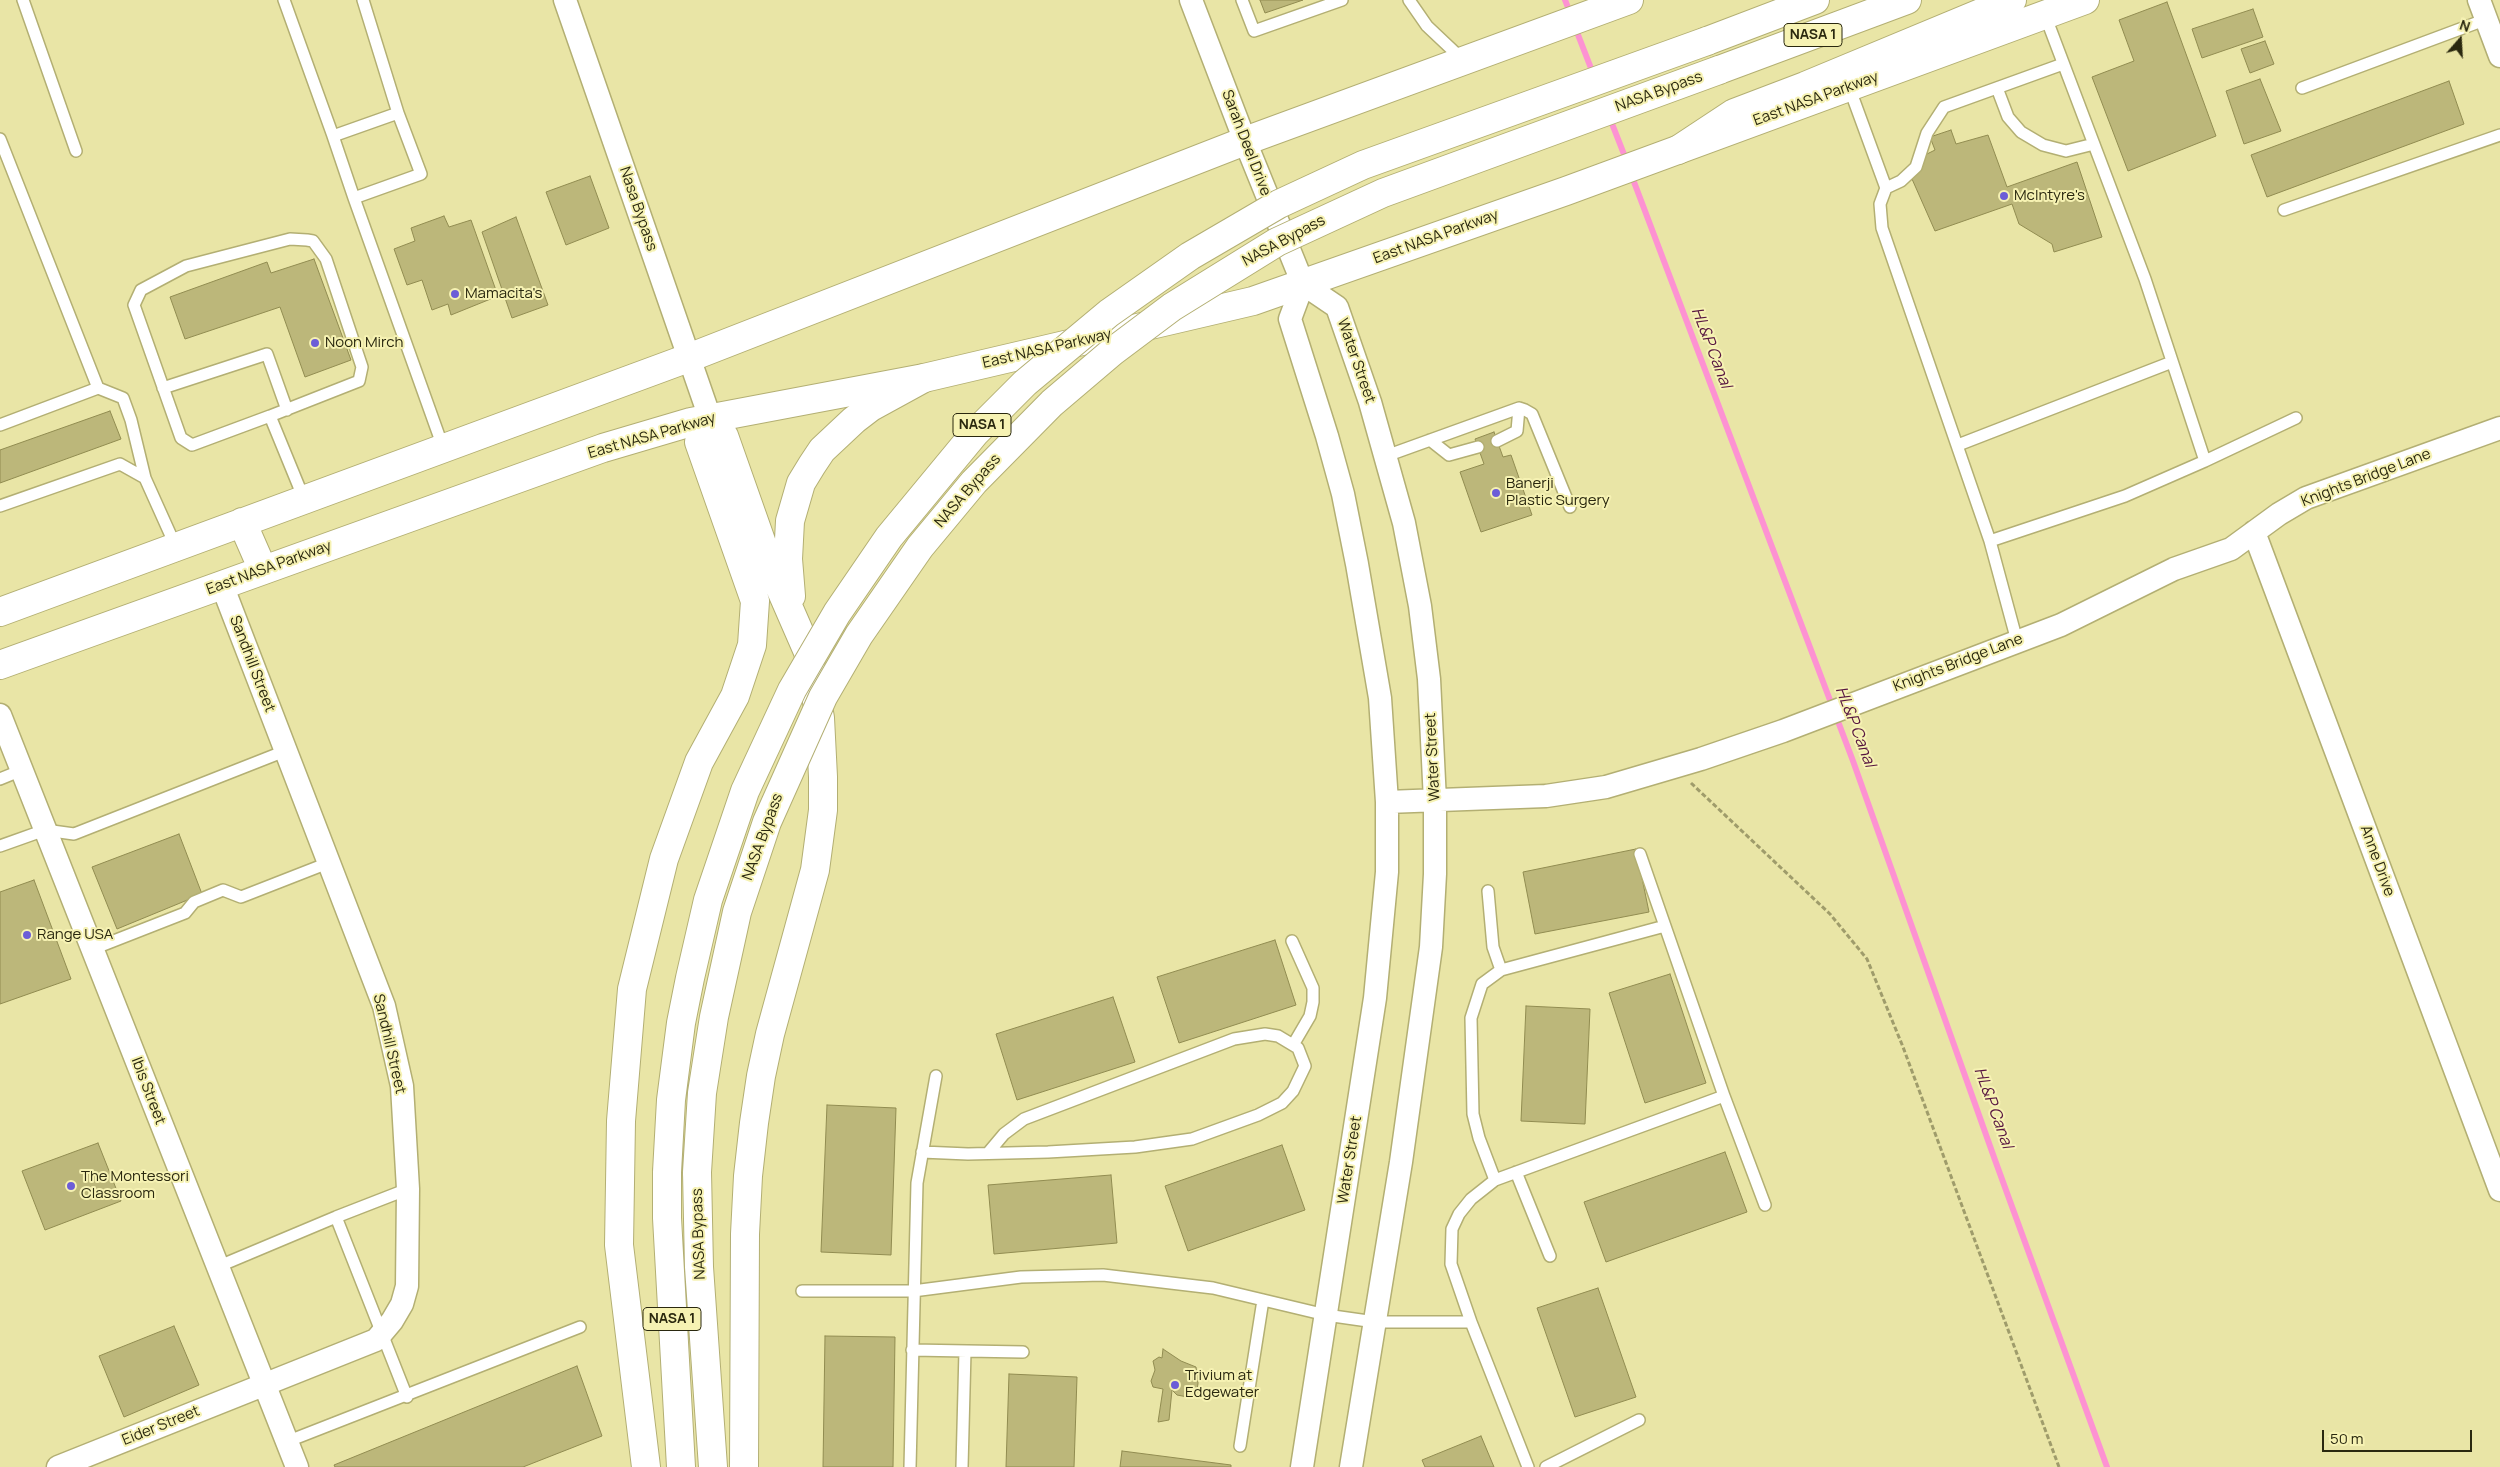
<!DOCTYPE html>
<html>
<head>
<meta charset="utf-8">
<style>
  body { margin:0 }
  #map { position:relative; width:2500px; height:1467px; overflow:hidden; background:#e9e5a6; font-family:Manrope,sans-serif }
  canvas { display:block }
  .north { position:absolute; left:2435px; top:15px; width:50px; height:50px; -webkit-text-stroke:4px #f6f2b3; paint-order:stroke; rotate:19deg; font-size:14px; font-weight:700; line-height:20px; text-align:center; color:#2a280f }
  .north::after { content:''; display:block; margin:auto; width:18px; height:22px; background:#2a280f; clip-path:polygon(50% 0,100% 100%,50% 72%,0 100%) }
  .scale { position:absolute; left:2322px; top:1430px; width:150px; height:22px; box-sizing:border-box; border:2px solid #2a280f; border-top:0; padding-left:6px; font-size:15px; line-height:18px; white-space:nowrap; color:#2a280f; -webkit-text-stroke:4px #f6f2b3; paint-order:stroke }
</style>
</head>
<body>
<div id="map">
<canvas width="2500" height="1467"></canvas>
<div class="north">N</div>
<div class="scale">50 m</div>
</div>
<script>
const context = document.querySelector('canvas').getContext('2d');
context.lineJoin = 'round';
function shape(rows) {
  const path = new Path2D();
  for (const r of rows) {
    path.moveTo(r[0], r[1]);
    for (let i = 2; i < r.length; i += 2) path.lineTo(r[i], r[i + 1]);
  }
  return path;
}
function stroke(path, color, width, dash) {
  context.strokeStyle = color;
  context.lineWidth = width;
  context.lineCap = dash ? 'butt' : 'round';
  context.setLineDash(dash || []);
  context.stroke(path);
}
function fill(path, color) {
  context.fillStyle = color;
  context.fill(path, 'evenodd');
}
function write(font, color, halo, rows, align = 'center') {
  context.font = font + ' Manrope,sans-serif';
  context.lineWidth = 4;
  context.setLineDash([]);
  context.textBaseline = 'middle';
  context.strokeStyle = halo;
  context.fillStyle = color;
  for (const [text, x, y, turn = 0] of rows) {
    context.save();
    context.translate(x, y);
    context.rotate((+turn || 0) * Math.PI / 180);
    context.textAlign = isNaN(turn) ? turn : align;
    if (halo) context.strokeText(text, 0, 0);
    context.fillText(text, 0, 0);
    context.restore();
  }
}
stroke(shape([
  [1565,0,1571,15],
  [1575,27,1594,76],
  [1609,116,1627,162],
  [1631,174,1853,761,1995,1160,2107,1467]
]), '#fd92d2', 6);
const building = shape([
  [1260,0,1303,0,1265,13,1260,0],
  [2167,2,2216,136,2128,171,2092,77,2134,61,2119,20,2167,2],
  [2253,9,2263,37,2202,58,2192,29,2253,9],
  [2265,41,2274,64,2250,73,2241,49,2265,41],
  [2260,79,2281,131,2244,144,2226,91,2260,79],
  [2449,81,2464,124,2267,197,2251,155,2449,81],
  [1951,130,1956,144,1988,135,2007,187,2077,162,2102,237,2054,252,2052,244,2019,224,2012,204,1935,231,1912,179,1919,158,1935,150,1930,137,1951,130],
  [590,176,609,228,566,245,546,192,590,176],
  [444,216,449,227,471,220,498,296,451,315,448,304,432,310,422,280,407,285,394,249,415,241,411,228,444,216],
  [516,217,548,305,512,318,482,232,516,217],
  [314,259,351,360,305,377,280,307,185,339,170,297,267,262,271,273,314,259],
  [110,411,121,439,0,483,0,450,110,411],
  [1494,432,1503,457,1511,455,1532,515,1481,532,1460,472,1484,464,1475,439,1494,432],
  [179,834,202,894,117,929,92,867,179,834],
  [1636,849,1649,912,1535,934,1523,872,1636,849],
  [34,880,71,979,0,1004,0,892,34,880],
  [1275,940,1296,1005,1179,1043,1157,977,1275,940],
  [1670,974,1706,1083,1645,1103,1609,993,1670,974],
  [1113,997,1135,1062,1017,1100,996,1034,1113,997],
  [1526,1006,1590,1009,1585,1124,1521,1121,1526,1006],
  [827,1105,896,1108,891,1255,821,1252,827,1105],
  [98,1143,121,1201,45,1230,22,1171,98,1143],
  [1282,1145,1305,1210,1188,1251,1165,1186,1282,1145],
  [1725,1152,1747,1212,1606,1262,1584,1202,1725,1152],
  [1111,1175,1117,1243,994,1254,988,1185,1111,1175],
  [1598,1288,1636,1397,1575,1417,1537,1308,1598,1288],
  [174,1326,199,1385,124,1417,99,1356,174,1326],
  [825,1336,895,1337,893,1467,823,1467,825,1336],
  [1163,1349,1181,1361,1196,1367,1198,1383,1197,1392,1193,1398,1177,1395,1172,1390,1169,1420,1158,1422,1163,1389,1153,1387,1151,1381,1155,1370,1153,1361,1159,1357,1162,1358,1163,1349],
  [577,1366,602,1436,523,1467,335,1467,334,1465,577,1366],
  [1009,1374,1077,1377,1074,1467,1006,1467,1009,1374],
  [1481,1436,1494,1467,1425,1467,1422,1460,1481,1436],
  [1122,1451,1231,1465,1231,1467,1120,1467,1122,1451]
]);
fill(building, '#bcb77a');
stroke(building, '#918c51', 1);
const service = shape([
  [23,0,76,151],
  [284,0,333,136],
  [363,0,398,113],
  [1242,0,1254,31,1342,0],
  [1409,0,1427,26,1463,60],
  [1849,87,1886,188,1901,181,1916,167,1927,133,1944,107,2063,64],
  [1997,88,2008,117,2021,132,2043,145,2066,151,2094,144],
  [2302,88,2487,19],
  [0,139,98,388,0,425],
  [1886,188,1880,204,1882,228,1990,541,2125,496,2205,461,2145,279,2045,15],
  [354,198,421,174,398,113,333,136,354,198,443,447],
  [2284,210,2500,135],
  [98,388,123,398,131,420,145,478],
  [163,388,267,354,287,410],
  [270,416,359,381,362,367,326,259,313,241,307,240,290,239,186,266,141,290,134,305,181,438,192,445,270,416,304,499],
  [1430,440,1449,455,1478,447],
  [1497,441,1517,431,1519,408],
  [1958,445,2172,362],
  [1386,456,1519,408,1525,410,1532,414,1570,507],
  [2205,461,2296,418],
  [0,506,120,464,145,478,176,547],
  [1990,541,2017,641],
  [0,779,22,770],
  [0,846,45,830,74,834,285,751],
  [1640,854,1724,1096,1765,1205],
  [1488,891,1493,947,1501,970],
  [1292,941,1313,988,1313,1002,1310,1016,1293,1045],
  [93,949,185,913,194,902,223,890,241,897,328,863],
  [922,1152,968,1154,1048,1152,1135,1147,1192,1139,1258,1115,1282,1103,1293,1091,1305,1066,1298,1048,1278,1036,1265,1034,1234,1039,1024,1119,1004,1134,988,1153],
  [1516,1172,1550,1256],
  [1495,1180,1479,1138,1473,1114,1471,1018,1482,984,1501,970,1665,926],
  [217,1267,336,1217],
  [802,1291,913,1291,1021,1277,1103,1275,1213,1288,1326,1315,1375,1322,1471,1322],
  [912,1350,1023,1352],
  [407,1397,336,1217,408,1189],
  [286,1442,580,1327],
  [1240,1446,1263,1300],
  [910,1467,917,1183,936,1076],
  [962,1467,965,1351],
  [1528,1467,1471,1322,1451,1264,1452,1229,1459,1214,1471,1199,1495,1180,1724,1096],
  [1546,1467,1639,1420]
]);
const minor = shape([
  [565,0,710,418],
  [1191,0,1245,141,1303,284],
  [2479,0,2500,56],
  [1303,284,1337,307,1370,402,1404,523,1420,606,1429,679,1435,801,1435,874,1431,947,1401,1162,1351,1467],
  [2254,532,2500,1190],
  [0,715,297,1467],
  [1387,802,1546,796,1606,787,1701,759,1783,731,2061,625,2174,569,2231,549,2279,514,2306,498,2500,428],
  [58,1467,376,1340,392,1321,402,1304,407,1286,408,1189,402,1086,384,1006,222,585],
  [1302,1467,1375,998,1387,872,1387,802,1380,698,1357,564,1343,494,1327,436,1290,319,1303,284]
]);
const primary = shape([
  [242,522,263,570],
  [0,612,691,357,1245,141,1629,0],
  [0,665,603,448,691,422,924,378,1253,301,1566,191,2085,0]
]);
const motorway = shape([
  [1707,41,1815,0],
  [1719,70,1907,0],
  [1678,150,1734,113,1805,86,2012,0],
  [791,596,788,559,790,521,801,483,812,465,822,450,854,420,871,407,924,378],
  [667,1172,667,1218,681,1467],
  [697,1172,699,1267,713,1467],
  [646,1467,619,1245,621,1121,632,989,664,859,699,762,735,696,752,645,755,601,699,442,710,418,724,436,767,558,808,652,820,718,823,777,823,810,815,870,770,1034,761,1076,754,1123,748,1176,745,1234,744,1467]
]);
stroke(service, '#b3af73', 14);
stroke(minor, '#b3af73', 25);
stroke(primary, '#b3af73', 30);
stroke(motorway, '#b3af73', 30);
stroke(shape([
  [1691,783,1830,914,1867,959,1903,1047,2059,1467]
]), '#9f9c6b', 3, [5, 2.5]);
stroke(service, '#fff', 11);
stroke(minor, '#fff', 22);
stroke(primary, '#fff', 28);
stroke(motorway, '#fff', 28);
const motorwayBridge = shape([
  [667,1172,671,1100,681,1023,690,978,708,900,745,791,792,690,837,613,889,537,975,433,1025,383,1109,313,1190,256,1279,204,1363,165,1707,41],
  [697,1172,702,1093,714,1017,737,912,767,822,823,697,859,635,920,547,974,482,1052,403,1112,352,1172,307,1277,242,1383,193,1719,70]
]);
stroke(motorwayBridge, '#b3af73', 30, []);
stroke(motorwayBridge, '#fff', 28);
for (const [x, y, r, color] of [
  [2004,196,5,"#6c5dd7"],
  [455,294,5,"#6c5dd7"],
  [315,343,5,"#6c5dd7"],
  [1496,493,5,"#6c5dd7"],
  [27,935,5,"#6c5dd7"],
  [71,1186,5,"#6c5dd7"],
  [1175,1385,5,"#6c5dd7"]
]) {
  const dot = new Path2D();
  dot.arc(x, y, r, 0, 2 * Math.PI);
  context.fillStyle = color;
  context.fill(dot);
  stroke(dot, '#f6f2b3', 2);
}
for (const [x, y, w] of [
  [1813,35,58],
  [982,425,58],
  [672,1319,58]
]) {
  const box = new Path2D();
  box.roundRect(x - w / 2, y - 11.5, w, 23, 4);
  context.fillStyle = '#f6f2b3';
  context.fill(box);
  stroke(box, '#2a280f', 1);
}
write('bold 14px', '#2a280f', null, [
  ["NASA 1",1813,35],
  ["NASA 1",982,425],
  ["NASA 1",672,1319]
]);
write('15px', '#2a280f', '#f6f2b3', [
  ["NASA Bypass",1659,92,-20],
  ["East NASA Parkway",1816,99,-20],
  ["Sarah Deel Drive",1246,143,69],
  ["Nasa Bypass",638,209,71],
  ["East NASA Parkway",1436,237,-20],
  ["NASA Bypass",1284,241,-28],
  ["East NASA Parkway",1047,349,-13],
  ["Water Street",1356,361,71],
  ["East NASA Parkway",652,436,-16],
  ["Knights Bridge Lane",2366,478,-21],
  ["NASA Bypass",968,491,-49],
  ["East NASA Parkway",269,568,-20],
  ["Knights Bridge Lane",1958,663,-21],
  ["Sandhill Street",252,664,69],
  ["Water Street",1433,757,-93],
  ["NASA Bypass",763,837,-70],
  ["Anne Drive",2377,861,70],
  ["Sandhill Street",389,1044,77],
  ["Ibis Street",148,1091,69],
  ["Water Street",1350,1160,-81],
  ["NASA Bypass",699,1234,-92],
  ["Eider Street",161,1426,-22]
]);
write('15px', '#2a280f', '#f6f2b3', [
  ["McIntyre's",2014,196],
  ["Mamacita's",465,294],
  ["Noon Mirch",325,343],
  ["Banerji",1506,484],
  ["Plastic Surgery",1506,501],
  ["Range USA",37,935],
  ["The Montessori",81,1177],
  ["Classroom",81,1194],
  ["Trivium at",1185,1376],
  ["Edgewater",1185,1393]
], 'left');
write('italic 16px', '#561540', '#f6f2b3', [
  ["HL&P Canal",1711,348,69],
  ["HL&P Canal",1855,727,69],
  ["HL&P Canal",1993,1108,70]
]);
</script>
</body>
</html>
